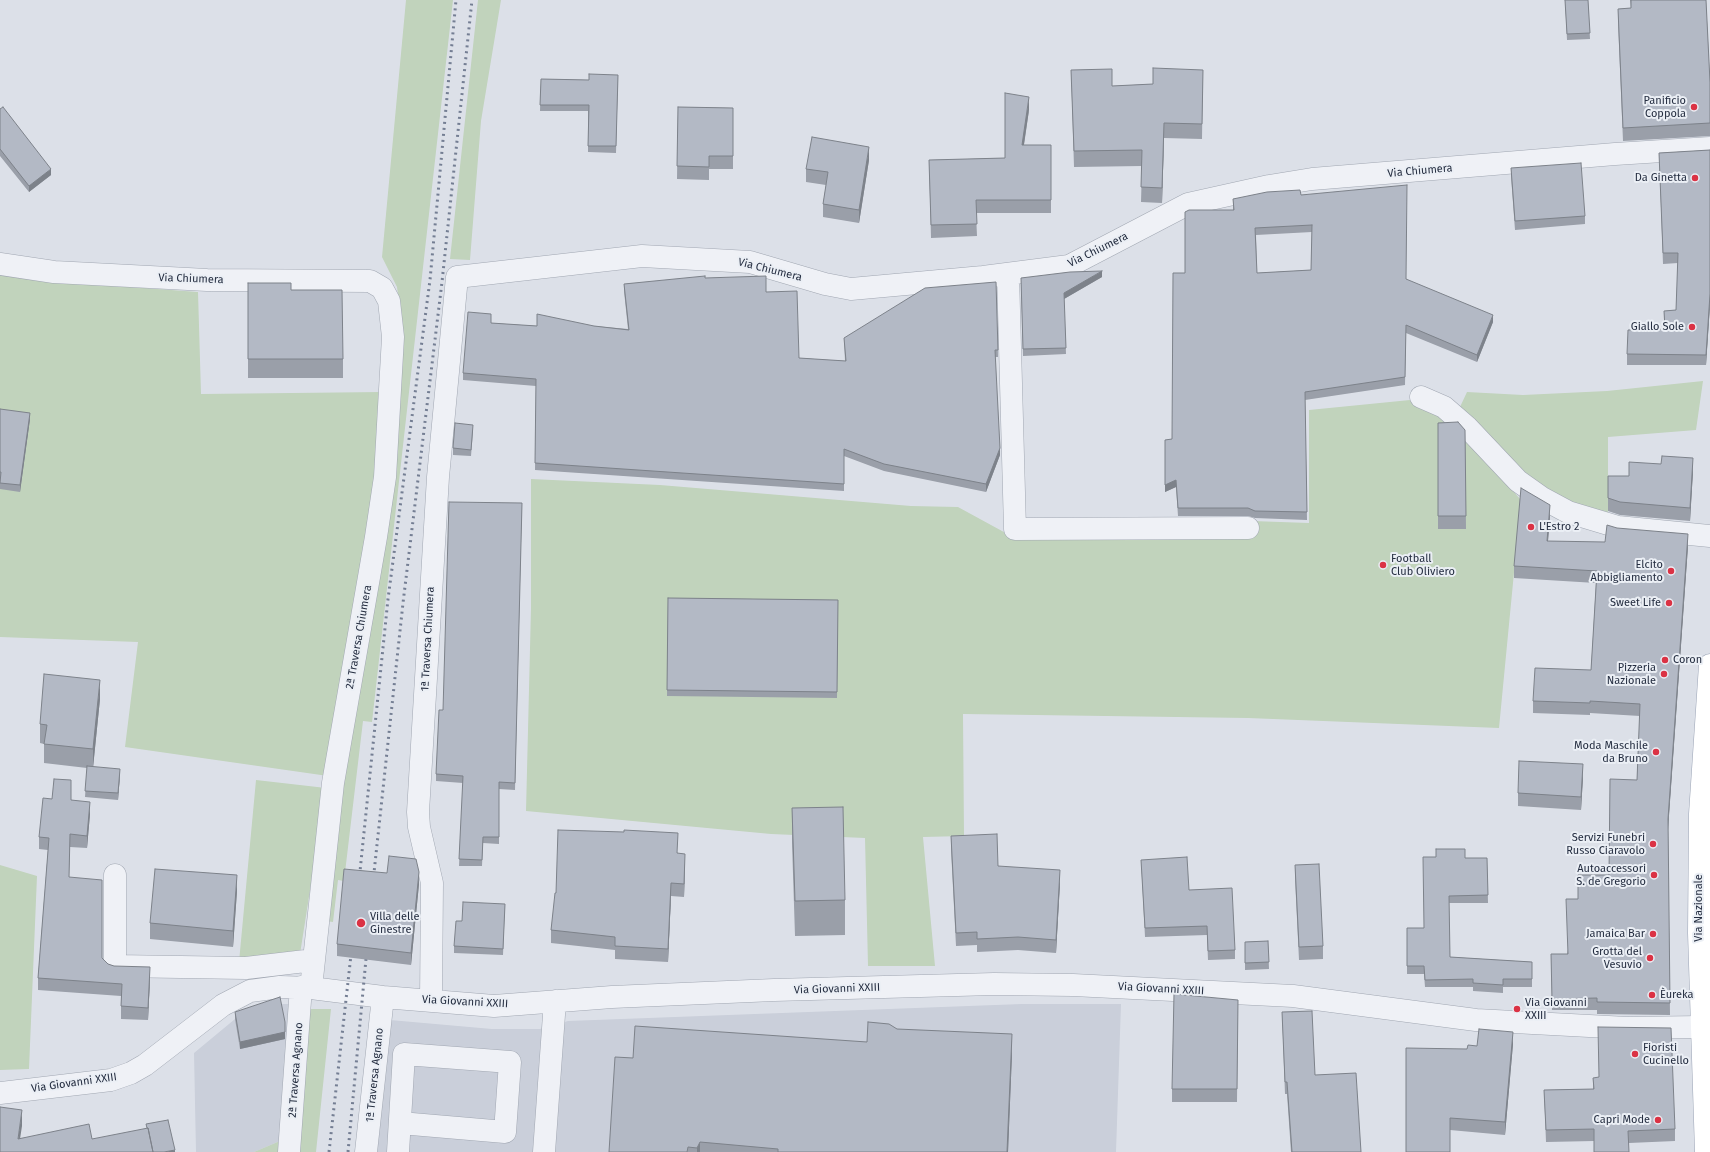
<!DOCTYPE html>
<html>
<head>
<meta charset="utf-8">
<style>
  body { margin:0 }
  canvas { display:block; background:#dce0e8 }
</style>
</head>
<body>
<canvas width="1710" height="1152"></canvas>
<script>
const context = document.querySelector('canvas').getContext('2d');
context.lineJoin = 'round';
function fill(path, color) {
  context.fillStyle = color;
  context.fill(path, 'evenodd');
}
function shape(rows) {
  const path = new Path2D();
  for (const r of rows) {
    path.moveTo(r[0], r[1]);
    for (let i = 2; i < r.length; i += 2) path.lineTo(r[i], r[i + 1]);
  }
  return path;
}
function stroke(path, color, width, dash) {
  context.strokeStyle = color;
  context.lineWidth = width;
  context.lineCap = dash ? 'butt' : 'round';
  context.setLineDash(dash || []);
  context.stroke(path);
}
function write(font, color, halo, rows, align = 'center') {
  context.font = font + ' "Fira Sans",sans-serif';
  context.lineWidth = 4;
  context.setLineDash([]);
  context.textBaseline = 'middle';
  context.strokeStyle = halo;
  context.fillStyle = color;
  for (const [text, x, y, turn = 0] of rows) {
    context.save();
    context.translate(x, y);
    context.rotate((+turn || 0) * Math.PI / 180);
    context.textAlign = isNaN(turn) ? turn : align;
    if (halo) context.strokeText(text, 0, 0);
    context.fillText(text, 0, 0);
    context.restore();
  }
}
fill(shape([
  [280,1004,291,1004,280,1141,254,1152,196,1152,194,1053,235,1019],
  [1022,1004,1121,1004,1116,1152,376,1152,390,1020,492,1029,540,1029,568,1021]
]), '#cacfda');
fill(shape([
  [406,0,453,0,372,722,363,721,344,881,338,880,333,922,326,921,403,332,397,287,382,257],
  [478,0,501,0,481,121,470,260,450,259],
  [0,275,49,281,198,292,201,394,382,392,377,485,328,776,125,747,138,642,0,637],
  [1703,381,1696,430,1608,437,1608,517,1569,505,1525,475,1460,407,1467,392,1523,395,1607,391],
  [1410,400,1454,424,1521,500,1499,728,1248,718,963,714,964,836,923,837,935,966,868,966,865,838,771,834,526,811,531,608,531,479,660,485,911,506,958,507,1013,537,1252,521,1309,523,1309,410],
  [256,780,326,788,300,954,239,962],
  [0,865,37,876,29,1069,0,1070],
  [308,1009,331,1009,316,1152,299,1152],
  [280,1141,279,1152,254,1152]
]), '#c1d3bc');
const minor = shape([
  [0,264,54,272,207,280,370,281,382,288,389,301,393,337,385,477,376,537,333,783,311,988],
  [1008,274,1015,529,1248,528],
  [1421,397,1444,407,1467,427,1518,481,1542,498,1568,512,1618,527,1710,536],
  [115,875,115,966,246,968,314,960],
  [431,1001,432,883,419,827,418,812,438,477,457,277,642,256,750,262,825,284,851,289,983,277,1069,266,1188,204,1269,186,1312,179,1615,154,1710,148],
  [0,1093,111,1080,131,1073,145,1065,223,1005,250,991,280,987,311,988,383,997,494,1006,612,997,774,990,994,984,1073,985,1293,996,1476,1020,1627,1028,1701,1027],
  [289,1152,301,987],
  [366,1152,383,997],
  [398,1152,404,1054,510,1062,505,1132,400,1123],
  [544,1152,555,1001]
]);
const major = shape([
  [1706,1152,1699,933,1700,814,1710,665]
]);
stroke(minor, '#a1a7b2', 23);
stroke(major, '#9aa3b5', 23);
stroke(minor, '#eff1f6', 22);
stroke(major, '#fff', 22);
stroke(shape([
  [359,881,388,599,430,280,456,0],
  [373,882,403,603,442,282,472,0],
  [329,1152,352,946],
  [348,1152,367,948]
]), '#747e93', 3, [2, 4]);
fill(shape([
  [1565,0,1588,0,1590,39,1567,40],
  [1630,0,1706,0,1710,82,1710,136,1623,141,1618,22,1618,9,1631,8],
  [1071,70,1112,86,1153,84,1203,70,1202,139,1164,138,1162,203,1141,202,1142,166,1074,167],
  [618,75,616,153,588,152,588,111,540,111,541,79,589,80],
  [678,107,733,108,733,169,709,169,709,180,677,179],
  [0,109,51,175,29,192,0,156],
  [1029,110,1024,145,1051,145,1051,213,976,213,977,236,931,238,929,160,1005,158],
  [1710,150,1710,305,1706,365,1627,365,1627,354,1664,329,1664,311,1676,310,1678,263,1663,264,1659,153],
  [869,160,859,223,823,217,823,204,826,185,806,182,806,169],
  [1511,168,1585,216,1585,224,1515,230,1511,176],
  [1301,195,1406,279,1493,322,1477,362,1406,333,1405,385,1305,400,1307,520,1255,518,1248,516,1178,516,1176,487,1165,492,1165,440,1172,439,1185,273,1233,210,1233,199],
  [1312,232,1311,270,1257,273,1256,235],
  [1102,277,1064,299,1066,354,1023,356,1021,278],
  [705,278,766,292,799,358,845,361,844,338,996,282,998,357,995,357,1000,455,986,492,884,471,844,456,844,491,535,470,536,386,463,380,463,373,491,323,537,326,594,326,628,329,624,291,624,284],
  [248,283,291,290,343,359,343,378,248,378],
  [0,409,30,419,20,492,0,489],
  [1438,423,1465,430,1466,529,1438,529],
  [473,431,471,456,453,455,453,448],
  [1693,471,1690,521,1620,515,1608,511,1608,476,1629,476],
  [522,503,515,790,499,789,499,844,483,843,482,866,459,866,463,783,436,781,436,774,443,710],
  [1550,516,1548,541,1688,546,1668,828,1670,1015,1597,1014,1597,1010,1552,1010,1551,954,1567,954,1578,899,1609,875,1637,780,1640,716,1590,713,1590,715,1533,713,1533,701,1591,670,1596,583,1514,578,1514,566],
  [668,598,838,600,837,698,667,696],
  [100,699,93,767,120,775,118,800,85,797,87,768,44,763,44,744,40,743,40,724],
  [1583,777,1581,810,1518,806,1518,793],
  [71,800,90,814,87,848,70,847,69,877,102,958,108,964,150,979,148,1020,121,1019,121,996,38,990,38,978,48,850,39,849,39,837],
  [792,808,845,900,845,935,795,936,792,843],
  [624,832,678,853,685,867,684,897,671,896,668,962,615,959,615,950,551,943,551,930,556,893],
  [951,836,998,866,1060,883,1056,953,1018,950,977,952,977,945,956,946,951,849],
  [1465,858,1487,858,1488,903,1449,903,1450,957,1532,962,1532,987,1503,987,1503,993,1473,991,1473,987,1425,987,1424,974,1407,974,1407,928,1424,928],
  [1141,860,1189,890,1235,950,1235,959,1208,960,1207,935,1145,937],
  [1295,865,1323,946,1323,959,1299,960,1295,878],
  [387,873,419,884,411,965,337,956,337,944],
  [237,891,233,947,150,939,150,923],
  [505,904,503,955,454,953,454,946,462,921],
  [1268,941,1269,969,1245,970,1245,942],
  [1238,1000,1237,1102,1172,1102,1172,1089],
  [235,1012,285,1028,285,1039,240,1049,235,1019],
  [1282,1012,1315,1075,1361,1152,1291,1152,1287,1094,1285,1094],
  [897,1029,1012,1053,1008,1152,609,1152,633,1058,867,1042],
  [1513,1044,1505,1135,1450,1130,1406,1152,1467,1049,1477,1046],
  [1593,1078,1675,1129,1675,1141,1629,1143,1594,1141,1546,1142,1544,1090,1593,1089]
]), '#9a9fa9');
fill(shape([
  [1029,97,1029,110,1022,157,1022,145],
  [1164,123,1164,138,1162,203,1162,188],
  [869,147,869,160,859,223,859,210],
  [51,169,51,175,29,192,29,186],
  [1102,271,1102,277,1064,299,1064,293],
  [1710,294,1710,305,1706,365,1706,355],
  [1493,315,1493,322,1477,362,1477,355],
  [30,413,30,419,20,492,20,485],
  [1000,448,1000,455,986,492,986,484],
  [1693,458,1693,471,1690,521,1690,508],
  [1176,480,1176,487,1165,492,1165,485],
  [1550,505,1550,516,1547,553,1547,541],
  [1688,534,1688,546,1668,830,1668,819],
  [100,680,100,699,93,768,93,749],
  [1583,764,1583,777,1581,810,1581,797],
  [120,769,120,775,118,800,118,793],
  [90,802,90,814,87,848,87,836],
  [685,854,685,867,684,897,684,884],
  [1060,870,1060,883,1056,953,1056,940],
  [419,872,419,884,411,965,411,953],
  [237,875,237,891,233,947,233,931],
  [671,883,671,896,668,962,668,949],
  [150,967,150,979,148,1020,148,1008],
  [285,1022,285,1039,240,1049,240,1042],
  [1513,1032,1513,1044,1505,1135,1505,1122],
  [1012,1034,1012,1053,1008,1152,1007,1152],
  [22,1110,22,1126,18,1152,18,1139],
  [700,1142,700,1152,697,1152,697,1148],
  [175,1150,175,1152,164,1152]
]), '#7d828a');
const building = shape([
  [1565,0,1588,0,1590,33,1567,34,1565,0],
  [1631,0,1706,0,1710,82,1710,123,1623,128,1618,9,1631,8,1631,0],
  [1153,68,1203,70,1202,124,1164,123,1162,188,1141,187,1142,150,1074,151,1071,70,1112,69,1112,86,1153,84,1153,68],
  [589,74,618,75,616,146,588,146,589,105,540,105,541,79,589,80,589,74],
  [1005,93,1029,97,1022,145,1051,145,1051,200,976,200,977,224,931,225,929,160,1005,158,1005,93],
  [3,107,51,169,29,186,0,149,0,109,3,107],
  [678,107,733,108,733,156,709,156,709,167,677,166,678,107],
  [812,137,869,147,859,210,823,204,828,172,806,169,812,137],
  [1710,150,1710,294,1706,355,1627,354,1628,330,1665,329,1664,311,1676,310,1678,253,1663,253,1659,153,1710,150],
  [1581,163,1585,216,1515,221,1511,168,1581,163],
  [1407,185,1406,279,1493,315,1477,355,1406,325,1405,377,1305,392,1307,512,1255,511,1248,508,1178,508,1176,480,1165,485,1165,440,1172,439,1173,273,1185,273,1185,212,1189,210,1234,210,1233,199,1267,192,1300,190,1301,195,1407,185],
  [1312,225,1311,270,1257,273,1255,228,1312,225],
  [1102,271,1064,293,1066,348,1023,349,1021,278,1070,272,1102,271],
  [705,276,705,278,766,276,766,292,797,291,799,358,846,361,844,338,925,288,996,282,998,350,995,350,1000,448,986,484,884,464,844,449,844,484,535,463,536,379,463,373,468,312,491,314,491,323,537,326,537,314,594,326,629,330,624,284,705,276],
  [248,283,291,283,291,290,342,290,343,359,248,359,248,283],
  [0,409,30,413,20,485,0,483,1,472,0,472,0,409],
  [1458,422,1465,430,1466,516,1438,516,1438,423,1458,422],
  [455,423,473,425,471,450,453,448,455,423],
  [1662,456,1693,458,1690,508,1620,502,1608,498,1608,476,1629,476,1629,462,1661,464,1662,456],
  [1521,488,1550,505,1547,541,1605,542,1607,525,1617,528,1688,534,1668,819,1670,1003,1597,1002,1597,998,1552,999,1551,954,1568,954,1566,899,1578,899,1578,875,1609,875,1610,779,1637,780,1640,704,1590,701,1590,703,1533,701,1535,668,1591,670,1597,571,1514,566,1521,488],
  [449,502,522,503,515,783,499,782,499,837,483,837,482,860,459,859,463,776,436,774,439,710,443,710,449,502],
  [668,598,838,600,837,692,667,690,668,598],
  [44,674,100,680,93,749,44,744,47,725,40,724,44,674],
  [1519,761,1583,764,1581,797,1518,793,1519,761],
  [87,766,120,769,118,793,85,791,87,766],
  [54,779,71,780,71,800,90,802,87,836,70,834,69,877,102,880,102,958,108,964,114,966,150,967,148,1008,121,1006,122,984,38,978,49,838,39,837,43,798,52,799,54,779],
  [843,807,845,900,795,901,792,808,843,807],
  [558,830,624,832,624,830,678,833,677,853,685,854,684,884,671,883,668,949,615,946,615,937,551,930,555,893,556,893,558,830],
  [997,834,998,866,1060,870,1056,940,1018,937,977,939,977,932,956,933,951,836,997,834],
  [1436,849,1465,849,1465,858,1487,858,1488,895,1449,896,1450,957,1532,962,1532,979,1503,979,1503,985,1473,983,1473,979,1425,980,1424,966,1407,966,1407,928,1424,928,1423,857,1436,857,1436,849],
  [389,856,416,859,419,872,411,953,337,944,344,869,387,873,389,856],
  [1187,857,1189,890,1232,888,1235,950,1208,951,1207,926,1145,928,1141,860,1187,857],
  [1319,864,1323,946,1299,947,1295,865,1319,864],
  [155,869,237,875,233,931,150,923,155,869],
  [463,902,505,904,503,949,454,946,456,921,462,921,463,902],
  [1268,941,1269,962,1245,963,1245,942,1268,941],
  [1174,994,1238,1000,1237,1089,1172,1089,1174,994],
  [280,997,285,1022,285,1032,240,1042,235,1012,280,997],
  [1312,1011,1315,1075,1356,1073,1361,1152,1292,1152,1287,1082,1285,1082,1282,1012,1312,1011],
  [868,1022,889,1024,897,1029,1012,1034,1007,1152,778,1152,778,1149,700,1142,697,1148,688,1147,687,1152,609,1152,615,1057,633,1058,635,1026,867,1042,868,1022],
  [1598,1027,1671,1028,1675,1129,1628,1131,1629,1152,1594,1152,1594,1129,1546,1130,1544,1090,1594,1089,1593,1078,1599,1077,1598,1027],
  [1479,1029,1513,1032,1505,1122,1450,1118,1450,1152,1406,1152,1406,1048,1467,1049,1468,1045,1477,1046,1479,1029],
  [0,1107,22,1110,18,1139,89,1124,92,1139,148,1128,153,1152,0,1152,0,1107],
  [168,1120,175,1150,164,1152,153,1152,148,1128,147,1128,146,1124,168,1120]
]);
fill(building, '#b3b9c5');
stroke(building, '#7d828a', 1);
for (const [x, y, r, color] of [
  [1694,107,4,"#db3244"],
  [1695,178,4,"#db3244"],
  [1692,327,4,"#db3244"],
  [1531,527,4,"#db3244"],
  [1383,565,4,"#db3244"],
  [1671,571,4,"#db3244"],
  [1669,603,4,"#db3244"],
  [1665,660,4,"#db3244"],
  [1664,674,4,"#db3244"],
  [1656,752,4,"#db3244"],
  [1653,844,4,"#db3244"],
  [1654,875,4,"#db3244"],
  [361,923,5,"#db3244"],
  [1653,934,4,"#db3244"],
  [1650,958,4,"#db3244"],
  [1652,995,4,"#db3244"],
  [1517,1009,4,"#db3244"],
  [1635,1054,4,"#db3244"],
  [1658,1120,4,"#db3244"]
]) {
  const dot = new Path2D();
  dot.arc(x, y, r, 0, 2 * Math.PI);
  context.fillStyle = color;
  context.fill(dot);
  stroke(dot, '#ebeff5', 1.5);
}
write('11px', '#242d40', '#ebeff5', [
  ["Panificio",1686,101],
  ["Coppola",1686,114],
  ["Da Ginetta",1687,178],
  ["Giallo Sole",1684,327],
  ["L'Estro 2",1539,527,"left"],
  ["Football",1391,559,"left"],
  ["Club Oliviero",1391,572,"left"],
  ["Elcito",1663,565],
  ["Abbigliamento",1663,578],
  ["Sweet Life",1661,603],
  ["Coron",1673,660,"left"],
  ["Pizzeria",1656,668],
  ["Nazionale",1656,681],
  ["Moda Maschile",1648,746],
  ["da Bruno",1648,759],
  ["Servizi Funebri",1645,838],
  ["Russo Ciaravolo",1645,851],
  ["Autoaccessori",1646,869],
  ["S. de Gregorio",1646,882],
  ["Villa delle",370,917,"left"],
  ["Ginestre",370,930,"left"],
  ["Jamaica Bar",1645,934],
  ["Grotta del",1642,952],
  ["Vesuvio",1642,965],
  ["Èureka",1660,995,"left"],
  ["Via Giovanni",1525,1003,"left"],
  ["XXIII",1525,1016,"left"],
  ["Fioristi",1643,1048,"left"],
  ["Cucinello",1643,1061,"left"],
  ["Capri Mode",1650,1120]
], 'right');
write('11px', '#242d40', '#ebeff5', [
  ["Via Chiumera",1420,171,-5],
  ["Via Chiumera",1098,250,-26],
  ["Via Chiumera",770,270,14],
  ["Via Chiumera",191,279,2],
  ["2ª Traversa Chiumera",359,637,-80],
  ["1ª Traversa Chiumera",428,639,-87],
  ["Via Nazionale",1699,908,-90],
  ["Via Giovanni XXIII",837,989,-2],
  ["Via Giovanni XXIII",1161,989,3],
  ["Via Giovanni XXIII",465,1002,3],
  ["2ª Traversa Agnano",296,1070,-86],
  ["1ª Traversa Agnano",375,1075,-84],
  ["Via Giovanni XXIII",74,1083,-8]
]);
</script>
</body>
</html>
